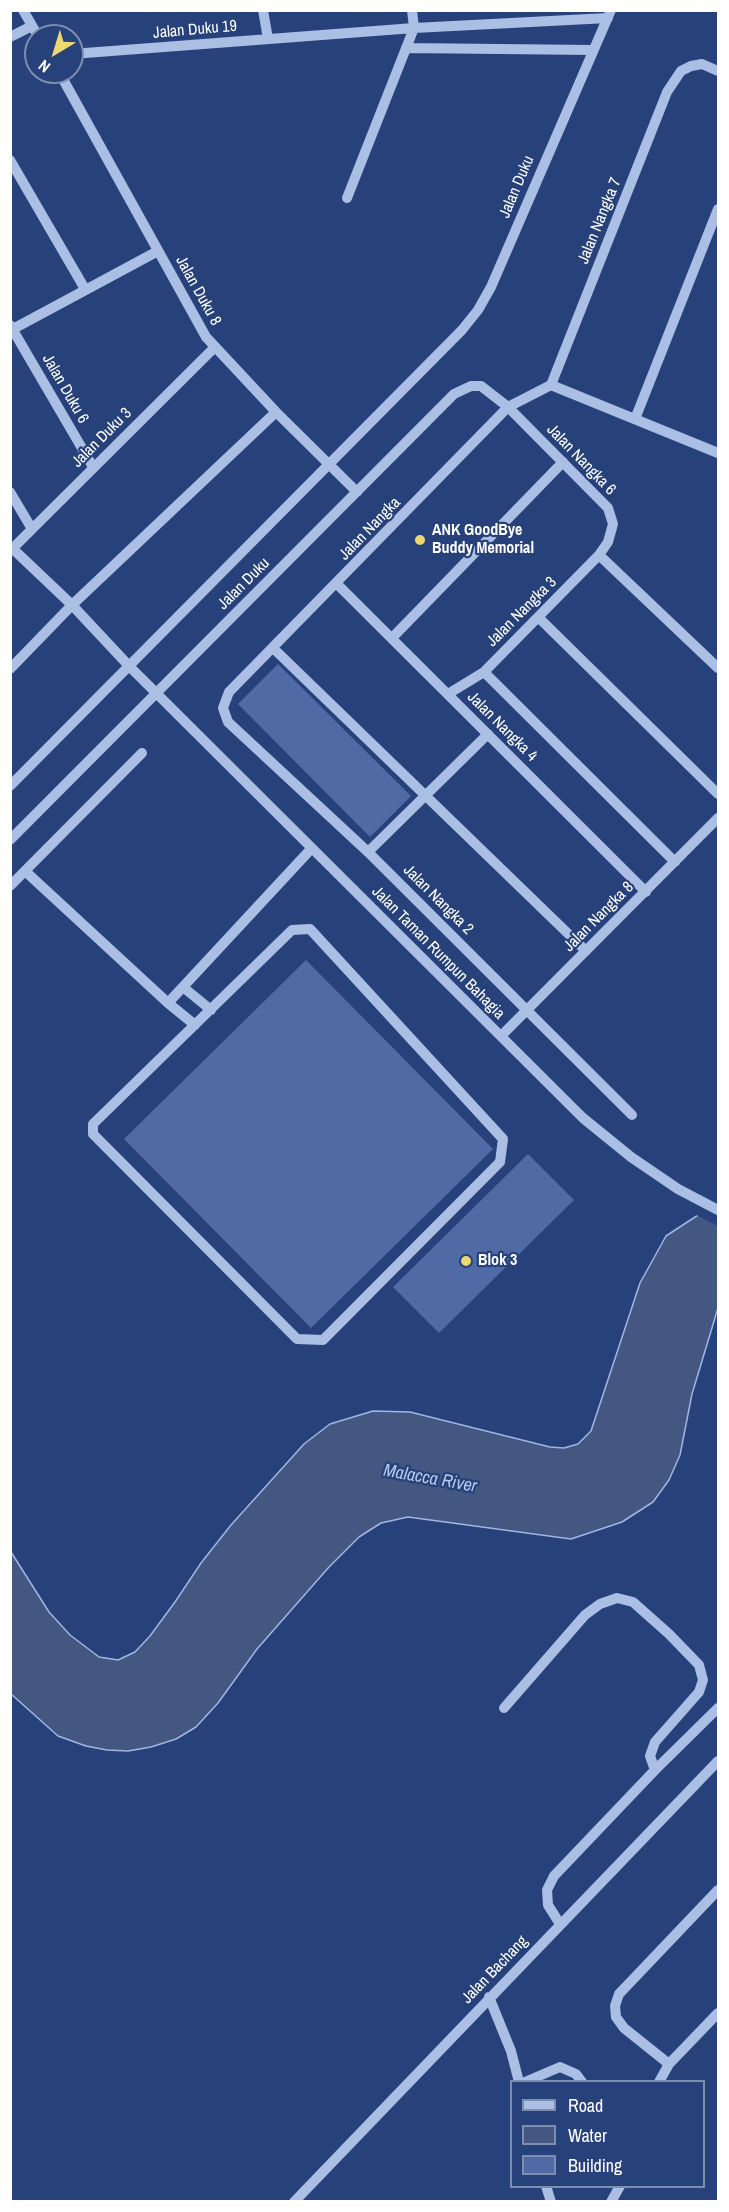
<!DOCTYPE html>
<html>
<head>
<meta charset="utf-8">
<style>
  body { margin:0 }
  #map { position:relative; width:729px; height:2212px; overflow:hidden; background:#27417b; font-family:"Archivo Narrow",sans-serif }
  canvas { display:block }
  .frame { position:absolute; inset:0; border:12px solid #fff; pointer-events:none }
  .legend { position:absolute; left:510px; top:2080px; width:195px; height:108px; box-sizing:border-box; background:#27417b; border:2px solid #7d8db0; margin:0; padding:8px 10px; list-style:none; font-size:18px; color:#fff }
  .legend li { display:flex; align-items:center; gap:12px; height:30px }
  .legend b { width:30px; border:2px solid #7d8db0 }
  .north { position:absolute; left:24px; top:24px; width:60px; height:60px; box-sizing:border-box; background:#27417b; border:2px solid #7d8db0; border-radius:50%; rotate:218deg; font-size:16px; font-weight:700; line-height:24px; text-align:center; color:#fff }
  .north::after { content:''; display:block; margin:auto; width:21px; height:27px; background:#ecd871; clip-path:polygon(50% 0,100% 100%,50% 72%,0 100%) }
</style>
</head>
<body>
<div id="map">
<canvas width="729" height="2212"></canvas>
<div class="frame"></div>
<ul class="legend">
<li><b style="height:8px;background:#abbee4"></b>Road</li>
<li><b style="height:16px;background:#435781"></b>Water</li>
<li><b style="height:16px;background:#4f6aa4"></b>Building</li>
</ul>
<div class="north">N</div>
</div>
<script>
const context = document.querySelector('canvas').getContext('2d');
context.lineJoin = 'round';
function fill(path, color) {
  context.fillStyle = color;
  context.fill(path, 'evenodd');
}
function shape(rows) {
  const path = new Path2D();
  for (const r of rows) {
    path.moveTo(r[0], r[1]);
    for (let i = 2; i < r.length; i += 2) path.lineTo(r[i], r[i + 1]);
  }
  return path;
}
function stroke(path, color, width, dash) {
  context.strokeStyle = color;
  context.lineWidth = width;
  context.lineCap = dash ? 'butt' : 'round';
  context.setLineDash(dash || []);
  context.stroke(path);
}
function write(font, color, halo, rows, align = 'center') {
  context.font = font + ' "Archivo Narrow",sans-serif';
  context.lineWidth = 4.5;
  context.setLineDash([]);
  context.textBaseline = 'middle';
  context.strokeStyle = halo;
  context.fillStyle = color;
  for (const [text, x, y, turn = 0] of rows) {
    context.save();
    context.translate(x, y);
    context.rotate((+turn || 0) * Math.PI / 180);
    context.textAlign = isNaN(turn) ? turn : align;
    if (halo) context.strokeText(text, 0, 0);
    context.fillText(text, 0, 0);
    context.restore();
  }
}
const water = shape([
  [718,1202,718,1308,692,1394,680,1455,669,1480,653,1502,622,1522,571,1539,408,1517,381,1523,359,1537,329,1567,257,1649,218,1703,196,1727,176,1739,151,1747,128,1751,107,1750,86,1746,58,1736,11,1694,11,1552,49,1612,70,1635,99,1657,118,1660,135,1652,150,1636,175,1602,201,1563,231,1525,304,1444,330,1424,373,1411,410,1412,550,1447,564,1448,578,1444,591,1431,640,1283,666,1236,718,1202]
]);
fill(water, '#435781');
stroke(water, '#a0b7e4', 1.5);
fill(shape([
  [717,1199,718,1199,718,1226,694,1214]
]), '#27417b');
fill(shape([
  [278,664,411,796,370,837,238,704],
  [306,960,493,1149,311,1328,124,1139],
  [528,1154,574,1200,439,1333,393,1287]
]), '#4f6aa4');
stroke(shape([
  [23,10,38,36],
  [263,10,268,39],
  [10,37,32,26],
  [406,48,593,50],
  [72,54,414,28,608,18],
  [59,72,206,337,276,412,357,492],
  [10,160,85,289],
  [347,198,414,28,412,10],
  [10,325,93,467],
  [13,329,158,251],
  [551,385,508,407,229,692,223,708,228,722,368,852,632,1115],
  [551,385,667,92,681,71,691,66,702,64,718,71],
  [551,385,718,453],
  [635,419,718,209],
  [10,492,32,529],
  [13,549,72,605,130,667,583,1118,631,1157,678,1189,718,1210],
  [10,551,215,347],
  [599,555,718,668],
  [337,584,646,892],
  [538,617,718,794],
  [392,638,563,462],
  [273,648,586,951],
  [10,669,72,605,276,412],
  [484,672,675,862],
  [10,786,462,330,478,310,491,287,611,10],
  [10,840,454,394,471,386,481,386,508,407,608,508,613,524,608,542,599,555,484,672,448,694],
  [368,852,488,734],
  [25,871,168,1003,311,849],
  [10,886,142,753],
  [310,929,503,1139,500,1162,323,1340,297,1339,93,1134,93,1124,292,930,310,929],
  [183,987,211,1010],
  [168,1003,195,1025],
  [501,1036,718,818],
  [504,1708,585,1615,600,1604,617,1598,633,1602,669,1634,699,1665,703,1680,699,1692,655,1742,650,1756,655,1770],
  [560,1924,548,1905,547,1890,554,1876,655,1770,718,1708],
  [489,1997,511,2051,519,2082],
  [669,2064,624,2028,616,2017,615,2006,619,1994,718,1890],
  [525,2082,560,2067,576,2074,582,2082],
  [659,2082,669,2064,718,2013],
  [546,2186,551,2202],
  [294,2202,718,1761],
  [611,2202,620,2186]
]), '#abbee4', 10);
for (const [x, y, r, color] of [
  [420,540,6,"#ecd871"],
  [466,1261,6,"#ecd871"]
]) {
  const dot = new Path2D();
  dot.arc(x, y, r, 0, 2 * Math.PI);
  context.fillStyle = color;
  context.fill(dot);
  stroke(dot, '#27417b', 2);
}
write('16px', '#fff', '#27417b', [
  ["Jalan Duku 19",195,30,-5],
  ["Jalan Duku",517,187,-67],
  ["Jalan Nangka 7",600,221,-68],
  ["Jalan Duku 8",198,291,61],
  ["Jalan Duku 6",65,389,60],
  ["Jalan Duku 3",102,438,-45],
  ["Jalan Nangka 6",581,460,46],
  ["Jalan Nangka",370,529,-46],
  ["Jalan Duku",244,584,-45],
  ["Jalan Nangka 3",522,612,-45],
  ["Jalan Nangka 4",502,727,45],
  ["Jalan Nangka 2",438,900,45],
  ["Jalan Nangka 8",599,917,-45],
  ["Jalan Taman Rumpun Bahagia",438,953,45],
  ["Jalan Bachang",495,1970,-46]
]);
write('bold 16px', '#fff', '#27417b', [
  ["ANK GoodBye",432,531],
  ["Buddy Memorial",432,549],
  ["Blok 3",478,1261]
], 'left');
write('italic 18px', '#b6c8ec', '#27417b', [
  ["Malacca River",430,1479,10]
]);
</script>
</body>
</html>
